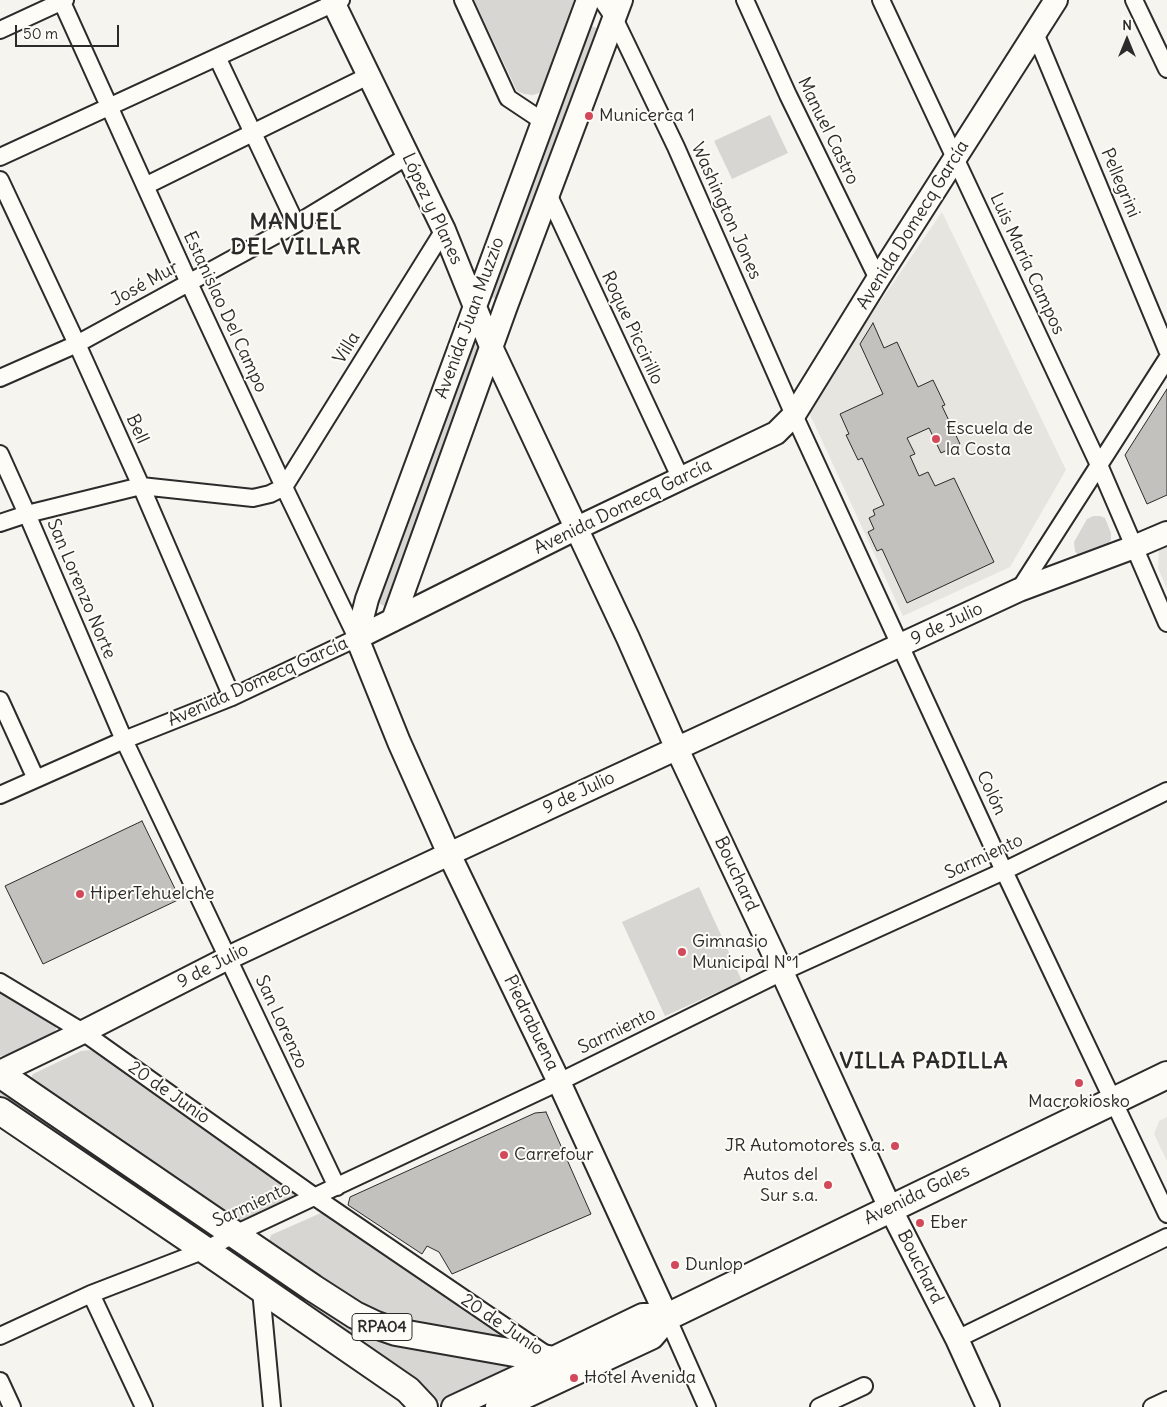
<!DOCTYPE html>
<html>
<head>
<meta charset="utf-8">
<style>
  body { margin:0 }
  #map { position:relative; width:1167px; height:1407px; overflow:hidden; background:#f5f4ef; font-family:Delius,sans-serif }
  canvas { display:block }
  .north { position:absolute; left:1102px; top:15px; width:50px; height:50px; -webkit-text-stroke:4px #fdfcf7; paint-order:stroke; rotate:0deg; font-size:14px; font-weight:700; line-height:20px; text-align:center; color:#2b2b2b }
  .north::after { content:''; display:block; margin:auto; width:18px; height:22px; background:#2b2b2b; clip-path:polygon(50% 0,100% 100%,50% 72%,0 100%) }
  .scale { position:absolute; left:15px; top:25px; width:104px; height:22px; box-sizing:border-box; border:2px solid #2b2b2b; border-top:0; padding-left:6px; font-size:15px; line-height:18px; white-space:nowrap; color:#2b2b2b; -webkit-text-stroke:4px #fdfcf7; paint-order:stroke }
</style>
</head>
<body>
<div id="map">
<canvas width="1167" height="1407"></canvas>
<div class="north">N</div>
<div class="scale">50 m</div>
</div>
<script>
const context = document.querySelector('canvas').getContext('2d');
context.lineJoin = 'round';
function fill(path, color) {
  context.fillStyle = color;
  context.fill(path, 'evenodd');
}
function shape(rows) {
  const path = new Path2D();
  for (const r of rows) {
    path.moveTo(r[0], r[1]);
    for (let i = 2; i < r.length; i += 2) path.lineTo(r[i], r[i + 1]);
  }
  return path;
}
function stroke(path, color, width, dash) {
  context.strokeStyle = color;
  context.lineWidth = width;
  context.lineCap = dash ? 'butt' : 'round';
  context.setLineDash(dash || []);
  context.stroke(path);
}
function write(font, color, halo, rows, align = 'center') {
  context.font = font + ' Delius,sans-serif';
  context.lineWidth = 4;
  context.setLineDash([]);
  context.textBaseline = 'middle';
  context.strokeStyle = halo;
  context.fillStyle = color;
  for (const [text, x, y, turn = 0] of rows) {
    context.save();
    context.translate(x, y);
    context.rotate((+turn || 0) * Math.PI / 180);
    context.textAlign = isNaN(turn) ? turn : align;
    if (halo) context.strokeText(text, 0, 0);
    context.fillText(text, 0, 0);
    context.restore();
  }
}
fill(shape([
  [942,212,1066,470,1010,567,903,616,807,408],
  [1167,543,1167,589,1158,568,1159,547],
  [1167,1117,1167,1161,1154,1134,1159,1121]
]), '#e6e5e0');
fill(shape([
  [474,0,580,0,542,92,533,95,524,94,517,91],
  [591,26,597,28,599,34,497,300,489,296,586,28],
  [770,115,788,153,732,179,714,141],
  [474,343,480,345,389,603,384,606,377,602,469,345],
  [1093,516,1100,516,1105,518,1111,533,1111,540,1107,545,1082,556,1077,554,1075,551,1074,542,1087,519],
  [699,887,742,981,665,1016,622,922],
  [0,991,56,1024,56,1029,53,1033,8,1055,0,1056],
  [89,1050,100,1053,290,1186,294,1194,291,1200,244,1222,236,1223,30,1082,33,1074,81,1051],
  [0,1085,211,1233,206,1238,0,1102],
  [321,1213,327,1214,499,1334,501,1338,501,1342,359,1311,268,1243,271,1235],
  [239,1249,374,1337,516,1362,514,1369,442,1402,438,1401,225,1254]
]), '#d7d6d2');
const building = shape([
  [873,323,884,348,897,342,918,387,933,380,945,405,942,406,960,444,941,453,929,428,907,438,915,454,910,456,919,476,928,472,935,486,954,478,994,562,907,603,882,549,877,551,868,532,874,529,869,518,875,515,873,510,884,505,862,458,858,460,846,435,849,434,840,414,883,394,860,344,873,323],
  [1167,389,1167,495,1147,504,1125,455,1167,389],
  [142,821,180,899,43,964,5,886,142,821],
  [546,1112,591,1214,452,1274,439,1252,427,1246,422,1254,348,1205,350,1197,535,1113,546,1112]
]);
fill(building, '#c2c1be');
stroke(building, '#2b2b2b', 1);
const street = shape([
  [463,0,508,98,544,122],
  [602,0,614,18,676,147,794,415,1004,871,1167,1214],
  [745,0,788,95,878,279],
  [881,0,1099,465,1167,623],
  [1134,0,1167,69],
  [0,30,65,0],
  [1035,33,1167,350],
  [217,57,296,224],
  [0,157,341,0],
  [0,180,77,344,141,486,232,697],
  [145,186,368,76],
  [548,194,681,479],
  [0,378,77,344,296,224,408,156],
  [0,454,27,514,124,740,337,1187],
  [0,523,27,514,141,486,253,498,270,494,284,487,444,230],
  [1019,590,1167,359],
  [0,700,36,779],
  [0,795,124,740,232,697,357,638,284,487,189,283,61,0],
  [0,982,83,1032,315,1197,544,1353],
  [261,1290,272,1407],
  [91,1294,144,1407],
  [667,1317,707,1407],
  [0,1336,91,1294,205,1250,235,1234,559,1082,782,972,1004,871,1167,791],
  [957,1339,1167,1237],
  [0,1381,12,1407],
  [819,1407,864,1386],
  [1152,1407,1167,1400]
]);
const secondary = shape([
  [332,0,444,230,492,349,628,638,677,749,782,972,890,1208,957,1339,988,1407],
  [393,620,506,306,621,0],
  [357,638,575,529,776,433,794,415,878,279,1056,0],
  [357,638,399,742,449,854,559,1082,667,1317],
  [357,638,367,599,588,0],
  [0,1072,83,1032,228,958,449,854,1019,590,1134,547,1167,533],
  [453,1407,554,1360]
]);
const primary = shape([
  [0,1074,313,1288,355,1315,376,1325,396,1332,554,1360,643,1317,667,1317],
  [0,1111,205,1250,408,1390,424,1407],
  [499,1407,651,1336,667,1317,1167,1075]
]);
stroke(street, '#2b2b2b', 20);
stroke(secondary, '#2b2b2b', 26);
stroke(primary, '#2b2b2b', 30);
stroke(street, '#fdfcf7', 16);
stroke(secondary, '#fdfcf7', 22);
stroke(primary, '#fdfcf7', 26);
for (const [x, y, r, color] of [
  [589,116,5,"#d1495b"],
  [936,439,5,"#d1495b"],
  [80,894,5,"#d1495b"],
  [682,952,5,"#d1495b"],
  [1079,1083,5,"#d1495b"],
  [895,1146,5,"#d1495b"],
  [504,1155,5,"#d1495b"],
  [828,1185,5,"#d1495b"],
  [920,1223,5,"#d1495b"],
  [675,1265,5,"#d1495b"],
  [574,1378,5,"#d1495b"]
]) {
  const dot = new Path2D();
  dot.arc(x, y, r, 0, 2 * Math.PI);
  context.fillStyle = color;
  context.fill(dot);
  stroke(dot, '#fdfcf7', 2);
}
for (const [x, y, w] of [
  [382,1327,60]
]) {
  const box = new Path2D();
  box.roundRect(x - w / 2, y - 13.5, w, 27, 4);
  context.fillStyle = '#fdfcf7';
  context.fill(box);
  stroke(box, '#2b2b2b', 1);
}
write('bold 16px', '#2b2b2b', null, [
  ["RPA04",382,1327]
]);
write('18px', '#2b2b2b', '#fdfcf7', [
  ["Municerca 1",599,116],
  ["Escuela de",946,429],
  ["la Costa",946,450],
  ["HiperTehuelche",90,894],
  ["Gimnasio",692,942],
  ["Municipal N°1",692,963],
  ["Macrokiosko",1079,1102,"center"],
  ["JR Automotores s.a.",885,1146,"right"],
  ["Carrefour",514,1155],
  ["Autos del",818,1175,"right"],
  ["Sur s.a.",818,1196,"right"],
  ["Eber",930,1223],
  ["Dunlop",685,1265],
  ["Hotel Avenida",584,1378]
], 'left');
write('18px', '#2b2b2b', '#fdfcf7', [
  ["Manuel Castro",828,131,64],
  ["Pellegrini",1120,183,67],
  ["López y Planes",432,209,65],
  ["Washington Jones",726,211,66],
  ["Avenida Domecq García",913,225,-58],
  ["Luis María Campos",1027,264,65],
  ["José Mur",145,284,-29],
  ["Estanislao Del Campo",225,312,65],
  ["Avenida Juan Muzzio",470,318,-70],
  ["Roque Piccirillo",632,328,65],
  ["Villa",347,348,-58],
  ["Bell",137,429,66],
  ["Avenida Domecq García",623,507,-26],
  ["San Lorenzo Norte",81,589,67],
  ["9 de Julio",947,624,-25],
  ["Avenida Domecq García",258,682,-24],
  ["9 de Julio",579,793,-25],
  ["Colón",991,793,65],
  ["Sarmiento",984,857,-25],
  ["Bouchard",736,874,65],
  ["9 de Julio",213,966,-27],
  ["San Lorenzo",281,1022,65],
  ["Piedrabuena",531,1023,64],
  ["Sarmiento",617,1031,-26],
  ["20 de Junio",169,1093,35],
  ["Avenida Gales",917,1195,-26],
  ["Sarmiento",252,1205,-25],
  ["Bouchard",920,1267,63],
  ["20 de Junio",502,1325,34]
]);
context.letterSpacing = '1px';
write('bold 22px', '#2b2b2b', '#fdfcf7', [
  ["MANUEL",296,223],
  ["DEL VILLAR",296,248],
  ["VILLA PADILLA",924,1062]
]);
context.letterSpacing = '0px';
</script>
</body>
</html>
